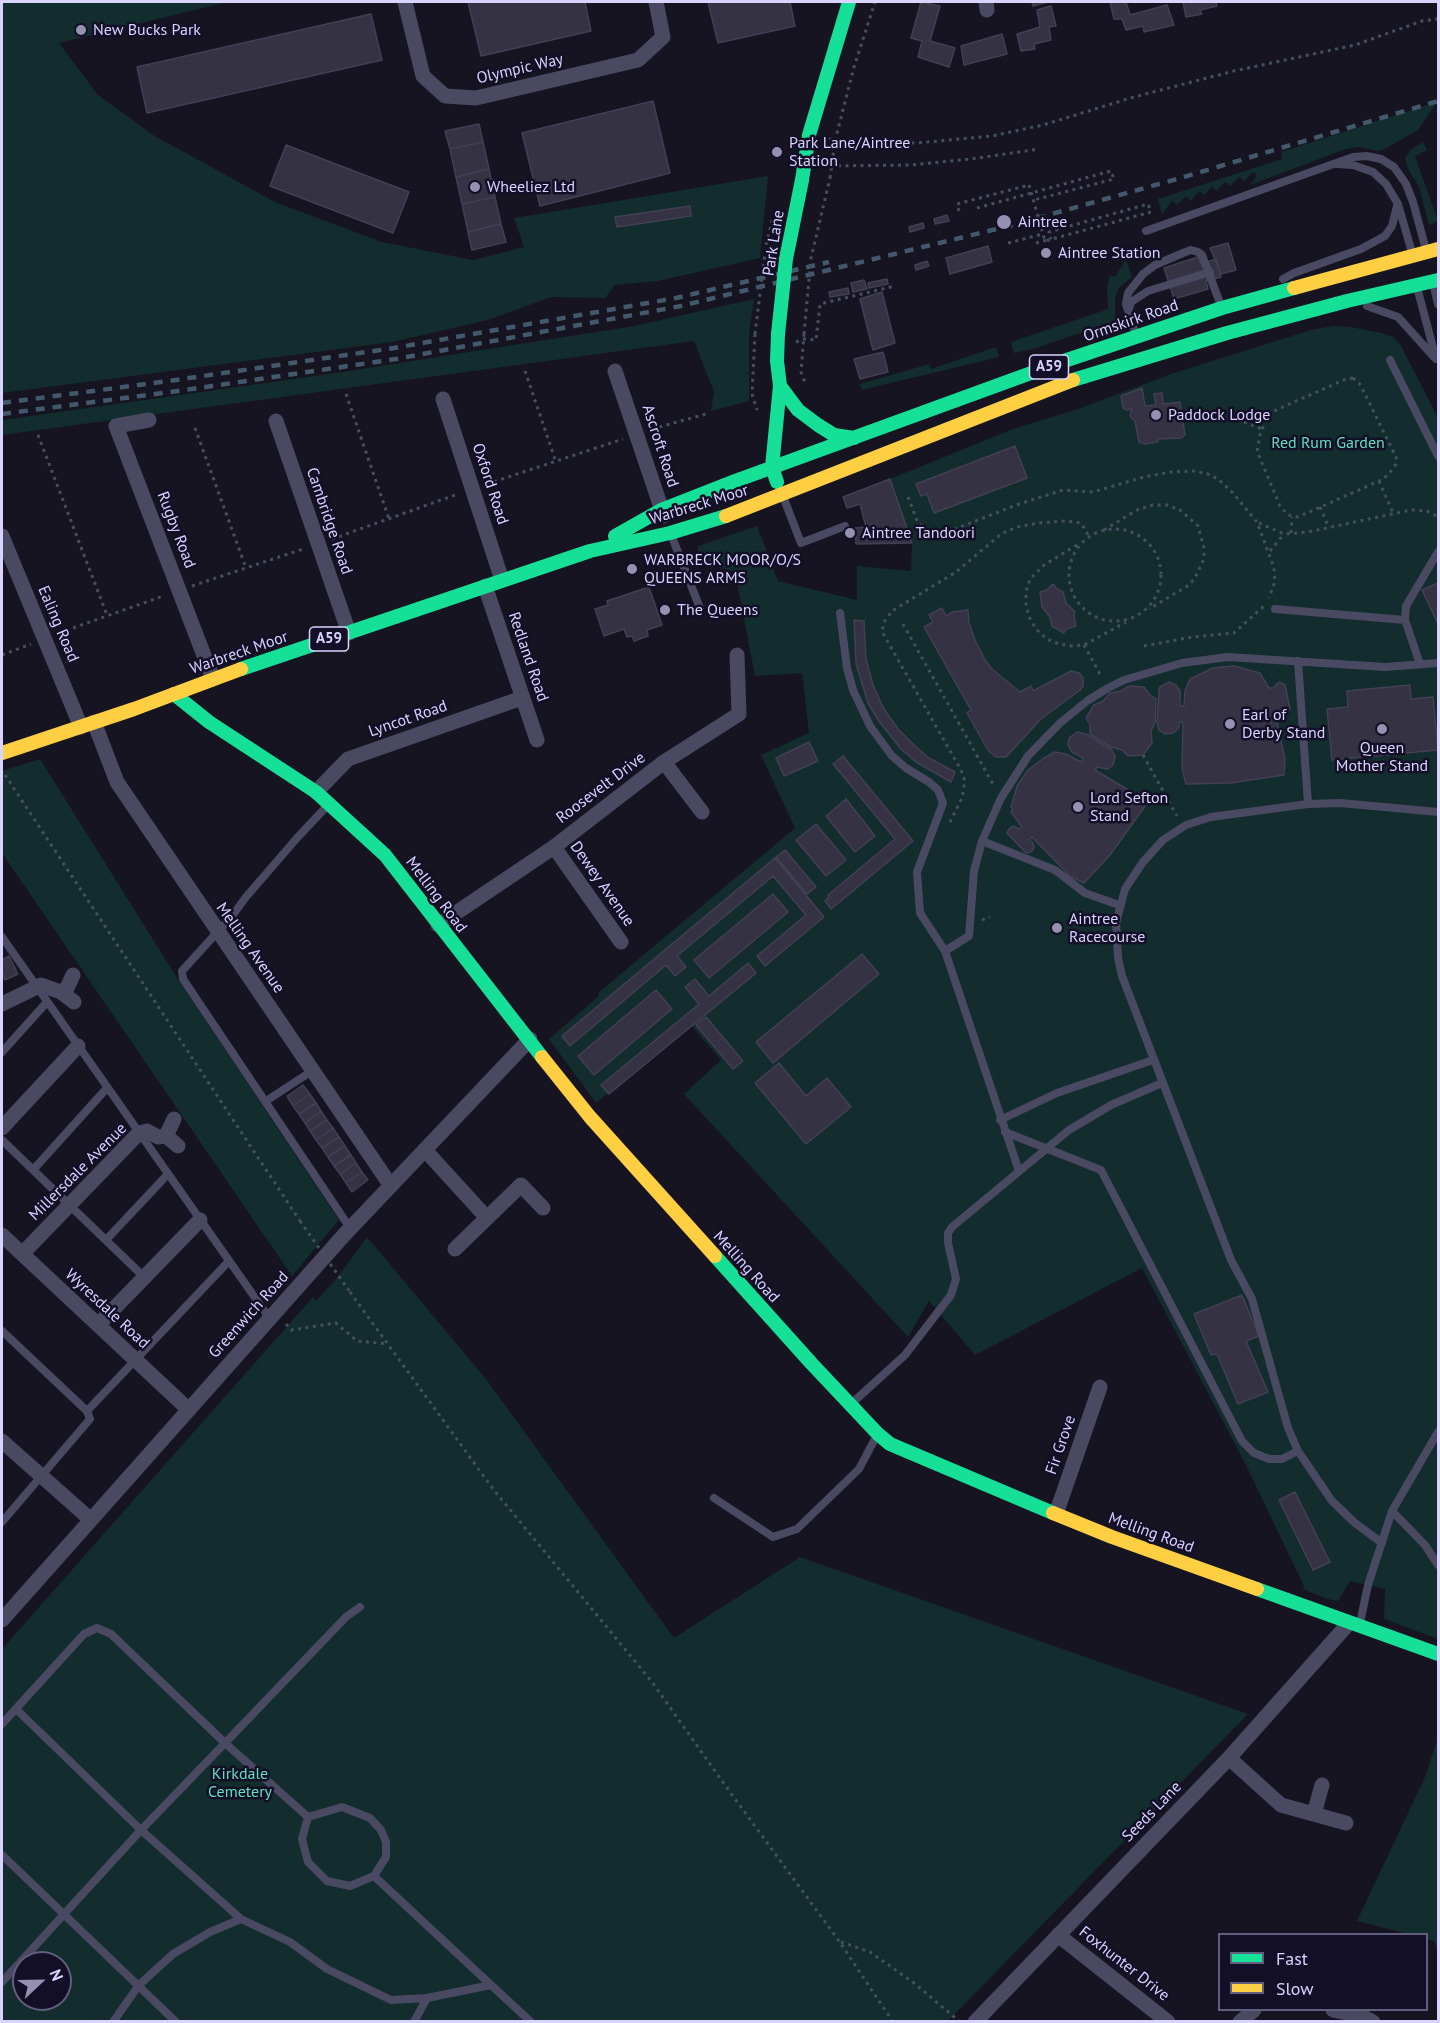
<!DOCTYPE html>
<html>
<head>
<meta charset="utf-8">
<style>
  body { margin:0 }
  #map { position:relative; width:1440px; height:2023px; overflow:hidden; background:#161421; font-family:"PT Sans",sans-serif }
  canvas { display:block }
  .frame { position:absolute; inset:0; border:3px solid #d9d4ff; pointer-events:none }
  .legend { position:absolute; left:1218px; top:1933px; width:210px; height:78px; box-sizing:border-box; background:#130f26; border:2px solid #625e7d; margin:0; padding:8px 10px; list-style:none; font-size:18px; color:#d9d4ff }
  .legend li { display:flex; align-items:center; gap:12px; height:30px }
  .legend b { width:30px; border:2px solid #625e7d }
  .north { position:absolute; left:12px; top:1951px; width:60px; height:60px; box-sizing:border-box; background:#130f26; border:2px solid #625e7d; border-radius:50%; rotate:68deg; font-size:16px; font-weight:700; line-height:24px; text-align:center; color:#d9d4ff }
  .north::after { content:''; display:block; margin:auto; width:21px; height:27px; background:#9591b1; clip-path:polygon(50% 0,100% 100%,50% 72%,0 100%) }
</style>
</head>
<body>
<div id="map">
<canvas width="1440" height="2023"></canvas>
<div class="frame"></div>
<ul class="legend">
<li><b style="height:8px;background:#16e098"></b>Fast</li>
<li><b style="height:8px;background:#ffcf43"></b>Slow</li>
</ul>
<div class="north">N</div>
</div>
<script>
const context = document.querySelector('canvas').getContext('2d');
context.lineJoin = 'round';
function fill(path, color) {
  context.fillStyle = color;
  context.fill(path, 'evenodd');
}
function shape(rows) {
  const path = new Path2D();
  for (const r of rows) {
    if (r.length === 3) {
      path.moveTo(r[0] + r[2], r[1]);
      path.arc(r[0], r[1], r[2], 0, 2 * Math.PI);
      continue;
    }
    path.moveTo(r[0], r[1]);
    for (let i = 2; i < r.length; i += 2) path.lineTo(r[i], r[i + 1]);
  }
  return path;
}
function stroke(path, color, width, dash) {
  context.strokeStyle = color;
  context.lineWidth = width;
  context.lineCap = dash ? 'butt' : 'round';
  context.setLineDash(dash || []);
  context.stroke(path);
}
function write(font, color, halo, rows, align = 'center') {
  context.font = font + ' "PT Sans",sans-serif';
  context.lineWidth = 5;
  context.setLineDash([]);
  context.textBaseline = 'middle';
  context.strokeStyle = halo;
  context.fillStyle = color;
  for (const [text, x, y, turn = 0] of rows) {
    context.save();
    context.translate(x, y);
    context.rotate((+turn || 0) * Math.PI / 180);
    context.textAlign = isNaN(turn) ? turn : align;
    if (halo) context.strokeText(text, 0, 0);
    context.fillText(text, 0, 0);
    context.restore();
  }
}
fill(shape([
  [2,2,227,2,59,43,98,95,153,135,275,202,382,242,473,260,524,247,514,218,768,176,760,258,658,281,615,285,605,298,551,297,488,320,392,342,2,393],
  [1437,102,1418,130,1383,150,1378,151,1359,147,1346,149,1250,185,1257,176,1253,172,1244,181,1239,177,1230,186,1225,182,1217,191,1212,187,1204,195,1199,191,1191,201,1186,196,1177,205,1172,201,1162,214,1158,199,1282,159,1281,152],
  [1423,142,1427,150,1415,156,1438,221,1429,225,1419,187,1408,169,1405,159,1410,150],
  [1126,259,1132,277,1119,288,1115,299,1115,321,1033,349,1014,353,1011,342,1108,309,1107,288,1110,275,1115,277],
  [754,299,749,334,749,401,711,411,714,392,694,341,2,435,2,420,336,373,634,326],
  [1334,326,1350,327,1381,333,1393,337,1400,344,1438,418,1438,1639,1384,1619,1385,1589,1350,1581,1338,1601,1327,1599,1303,1589,1304,1586,1246,1465,1142,1268,975,1355,929,1301,908,1337,684,1094,721,1060,691,1025,596,1103,549,1039,599,996,598,993,795,828,761,755,809,733,802,673,755,676,735,572,697,562,698,546,757,526,778,581,857,600,857,566,911,571,912,543,890,479,1013,429,1075,410,1174,373,1311,330],
  [996,347,999,357,862,390,860,384,929,364,931,369],
  [40,759,174,973,339,1220,292,1276,2,853,2,771],
  [367,1237,486,1379,674,1638,800,1557,1248,1714,948,2021,2,2022,2,1649,313,1297,316,1301,337,1278],
  [24,1963,60,1963,60,1999,24,1999],
  [1438,1738,1438,1951,1434,1941,1427,1939,1426,1934,1408,1934,1357,1921,1425,1777]
]), '#132c2d');
const building = shape([
  [468,2,585,2,591,31,481,56,468,2],
  [708,2,790,2,795,26,718,43,708,2],
  [921,2,940,6,930,41,955,48,949,67,918,57,922,41,911,38,921,2],
  [1032,2,1048,2,1033,6,1032,2],
  [1110,2,1126,2,1130,15,1167,5,1174,25,1144,32,1143,26,1126,30,1122,19,1114,19,1110,2],
  [1183,2,1216,2,1217,6,1200,10,1202,14,1186,17,1183,2],
  [1051,6,1056,26,1049,27,1051,40,1034,44,1035,49,1021,51,1017,34,1040,27,1037,10,1051,6],
  [371,14,382,60,147,113,137,67,371,14],
  [1002,34,1007,54,964,65,961,46,1002,34],
  [653,101,670,173,540,206,522,133,653,101],
  [479,124,483,142,450,149,445,131,479,124],
  [483,142,489,169,456,177,450,149,483,142],
  [286,145,409,192,393,233,270,186,286,145],
  [489,169,495,197,462,204,456,177,489,169],
  [495,197,501,224,468,232,462,204,495,197],
  [690,206,691,216,617,227,615,217,690,206],
  [947,215,949,221,935,224,934,219,947,215],
  [923,223,924,228,910,232,909,227,923,223],
  [501,224,506,242,472,250,468,232,501,224],
  [1228,243,1236,270,1221,274,1210,248,1228,243],
  [988,246,992,262,950,274,946,258,988,246],
  [1198,257,1201,264,1216,259,1221,277,1206,281,1208,289,1174,299,1164,268,1198,257],
  [927,261,929,266,916,270,915,265,927,261],
  [887,279,888,284,869,288,868,283,887,279],
  [864,280,867,289,853,292,851,283,864,280],
  [848,288,849,294,830,297,829,292,848,288],
  [882,292,895,343,873,350,860,299,882,292],
  [883,352,888,372,860,379,854,359,883,352],
  [1142,388,1145,406,1156,405,1154,394,1162,393,1163,404,1180,402,1185,435,1181,438,1159,439,1157,442,1145,444,1139,442,1135,421,1130,416,1132,409,1126,410,1123,408,1121,396,1142,388],
  [1015,446,1027,478,934,513,927,494,921,496,916,484,1015,446],
  [890,479,912,543,856,544,855,528,866,527,860,504,847,508,843,497,890,479],
  [1438,583,1438,624,1422,590,1438,583],
  [1053,584,1057,589,1063,592,1066,603,1075,612,1074,616,1076,626,1066,629,1064,633,1052,626,1050,617,1042,607,1040,592,1047,590,1053,584],
  [649,587,662,625,647,630,648,636,634,641,632,636,627,637,624,629,604,636,595,609,608,605,607,601,649,587],
  [942,608,946,616,952,612,968,610,969,623,975,640,985,660,992,669,1020,692,1031,686,1033,691,1071,671,1079,673,1083,678,1083,686,1080,690,1041,719,1006,757,996,757,988,750,967,713,971,710,924,627,933,622,929,615,942,608],
  [854,620,864,621,866,659,873,685,884,709,898,729,913,744,929,758,955,772,951,782,916,762,901,749,878,720,868,703,856,664,854,620],
  [1234,666,1260,673,1269,688,1273,688,1279,682,1285,685,1290,709,1286,714,1279,712,1275,713,1285,759,1284,775,1230,783,1186,784,1182,768,1183,722,1180,722,1178,729,1173,733,1165,734,1159,730,1157,722,1159,690,1160,687,1169,682,1176,685,1180,691,1180,706,1184,706,1185,691,1190,679,1213,668,1234,666],
  [1410,685,1411,699,1433,697,1438,750,1332,760,1327,709,1348,707,1347,691,1410,685],
  [1129,686,1144,687,1150,695,1156,699,1155,723,1151,731,1152,743,1143,755,1128,756,1122,750,1111,747,1090,734,1090,725,1086,718,1094,705,1103,701,1110,693,1121,691,1129,686],
  [1077,732,1086,734,1112,750,1115,756,1113,765,1108,769,1097,767,1095,770,1135,794,1145,806,1110,855,1084,883,1070,876,1032,837,1029,840,1033,843,1034,848,1031,852,1026,853,1007,833,1009,829,1013,826,1019,829,1022,827,1011,812,1013,810,1011,807,1017,786,1028,770,1044,758,1055,752,1066,754,1081,762,1083,758,1072,752,1068,745,1069,738,1077,732],
  [809,742,818,761,784,776,776,758,809,742],
  [843,756,913,841,831,909,825,901,829,897,828,895,895,839,833,764,843,756],
  [846,799,875,836,855,852,826,816,846,799],
  [816,824,846,860,826,876,796,840,816,824],
  [785,850,816,887,807,894,776,857,785,850],
  [775,858,824,917,765,966,757,956,806,915,773,876,677,956,686,967,675,976,666,965,570,1046,562,1036,775,858],
  [773,894,788,912,709,978,694,960,773,894],
  [862,954,879,974,773,1063,756,1042,862,954],
  [9,956,18,974,5,980,2,972,2,960,9,956],
  [748,963,756,973,609,1094,601,1085,699,1004,685,987,695,979,709,996,748,963],
  [656,990,672,1009,594,1075,578,1056,656,990],
  [706,1017,743,1061,733,1069,696,1025,706,1017],
  [779,1063,806,1096,827,1078,851,1107,806,1144,755,1083,779,1063],
  [303,1085,310,1094,293,1106,287,1096,303,1085],
  [310,1094,316,1103,299,1114,293,1106,310,1094],
  [316,1103,321,1111,305,1123,299,1114,316,1103],
  [321,1111,327,1120,310,1131,305,1123,321,1111],
  [327,1120,333,1128,316,1140,310,1131,327,1120],
  [333,1128,339,1137,322,1148,316,1140,333,1128],
  [339,1137,345,1146,328,1157,322,1148,339,1137],
  [345,1146,351,1155,334,1166,328,1157,345,1146],
  [351,1155,356,1163,340,1174,334,1166,351,1155],
  [356,1163,362,1172,346,1183,340,1174,356,1163],
  [362,1172,368,1180,352,1192,346,1183,362,1172],
  [1242,1295,1259,1336,1246,1341,1268,1392,1238,1404,1217,1354,1211,1355,1194,1314,1242,1295],
  [1295,1492,1330,1562,1313,1570,1279,1500,1295,1492]
]);
fill(building, '#343243');
stroke(building, '#433f54', 1.5);
stroke(shape([
  [829,139,917,143,992,136,1043,125,1134,97,1234,71,1355,45,1422,21,1438,19],
  [823,166,910,165,971,159,1039,149],
  [830,178,835,141,854,67,875,2],
  [977,208,1111,171,1114,179,1034,200],
  [959,211,957,204,1029,185],
  [1008,243,1043,234],
  [1036,243,1051,239],
  [755,334,752,394,757,410],
  [804,334,801,372,806,385],
  [796,342,804,339,816,340,820,304,895,286],
  [525,371,556,462],
  [1353,378,1359,383,1364,392,1396,457,1396,464,1388,475,1379,481,1298,517,1288,515,1280,506,1257,451,1260,435,1267,417,1276,410,1346,379,1353,378],
  [346,394,389,519],
  [1244,422,1262,429],
  [195,428,246,568],
  [652,429,706,414],
  [38,435,107,615],
  [1379,481,1393,513],
  [487,484,623,439],
  [908,497,918,523,925,528,942,534,1019,504,1063,490,1093,492,1144,477,1171,472,1193,471,1208,474,1218,479,1232,492,1257,522,1274,568,1275,581,1269,598],
  [1320,507,1329,528],
  [1259,523,1284,534,1308,532,1411,510,1427,511,1438,517],
  [1115,575,46],
  [1104,530,1137,510,1153,505,1167,505,1180,510,1198,526,1204,548,1204,559,1195,578,1189,585,1149,609],
  [1291,533,1292,517],
  [332,539,458,494],
  [1077,545,1044,565,1030,579,1026,591,1026,604,1029,617,1036,629,1047,639,1059,644,1072,646,1084,645,1126,622],
  [1270,551,1284,534],
  [192,586,303,549],
  [903,624,994,786],
  [59,633,163,596],
  [1084,645,1102,678],
  [1144,646,1192,637,1234,633,1264,606],
  [2,655,31,644],
  [1143,755,1177,816],
  [5,775,300,1221],
  [950,822,962,798,965,781,961,770,885,637,882,631,884,622,892,611,956,572,1001,534,1017,527,1038,523,1066,521,1081,523,1090,538],
  [982,920,990,917],
  [350,1292,493,1489,652,1682,722,1781,839,1941,893,2022],
  [286,1324,291,1330,336,1323,357,1341,388,1344],
  [841,1942,870,1952,914,1983,959,2021]
]), '#44505f', 3, [3, 4.5]);
stroke(shape([
  [1337,164,1353,165,1373,172,1386,184,1398,204,1411,249],
  [1146,231,1353,157,1367,156,1381,159,1394,167,1406,184,1413,202,1425,246],
  [1283,279,1294,273,1361,249,1385,236,1392,226,1397,206],
  [1434,287,1438,304],
  [1418,291,1436,359],
  [1367,306,1398,317,1434,357],
  [1129,309,1131,302,1148,291,1210,272],
  [1135,332,1126,304,1128,293,1143,274,1155,265,1183,253,1191,250,1198,252,1202,255,1220,303],
  [1390,360,1438,456],
  [784,499,801,543,845,526],
  [672,537,700,608],
  [1275,609,1405,620,1420,664],
  [840,613,847,668,853,690,870,726,892,756,906,768,929,782,938,790,943,803,917,872,920,913,945,951],
  [1405,620,1406,606,1438,552],
  [1298,661,1308,804],
  [328,805,297,838,246,897,232,916,182,971,183,979,350,1228],
  [982,841,1055,870,1085,893,1119,905],
  [2,937,270,1319],
  [2,1052,47,1002],
  [266,1101,312,1071],
  [1000,1120,1057,1093,1153,1060],
  [1005,1132,1101,1170,1242,1441,1254,1453,1269,1459,1282,1459,1298,1451],
  [2,1140,144,1277],
  [33,1170,107,1088],
  [1019,1171,945,951,969,936,974,871,982,841,1001,798,1028,756,1060,723,1087,701,1108,688,1124,680,1182,663,1228,657,1385,667,1438,663],
  [106,1240,168,1174],
  [2,1331,87,1411],
  [851,1404,905,1355,951,1295,956,1279,948,1243,948,1233,952,1227,1069,1130,1111,1105,1162,1083],
  [714,1498,773,1537,797,1529,859,1469,877,1435],
  [1392,1511,1425,1545,1438,1565],
  [2,1522,90,1419,87,1411,229,1261],
  [1382,1543,1355,1523,1332,1501,1298,1451,1288,1428,1252,1299,1231,1260,1122,976,1118,958,1116,923,1125,889,1143,862,1163,840,1186,825,1211,817,1308,804,1340,803,1438,812],
  [1360,1623,1368,1585,1392,1511,1438,1432],
  [16,1709,141,1830,241,1919],
  [2,1724,84,1634,97,1628,111,1634,225,1743,346,1617,360,1607],
  [308,1817,342,1807,370,1818,381,1830,386,1842,386,1857,374,1876],
  [2,1855,176,2022],
  [2,1982,141,1830,225,1743,308,1817,302,1839,308,1862,327,1881,350,1886,374,1876,491,1985,427,1998,391,2000,327,1969,290,1942,241,1919,210,1932,173,1954,139,1985,113,2022],
  [491,1985,531,2022],
  [414,2022,427,1998]
]), '#4a4962', 8);
stroke(shape([
  [405,2,423,76,445,96,476,98,638,60,663,37,656,2],
  [986,2,987,10],
  [615,371,664,516],
  [443,399,502,580],
  [149,420,116,426,213,679],
  [276,421,349,633],
  [2,536,81,727],
  [485,586,537,740],
  [94,722,117,782,391,1186],
  [664,762,702,812],
  [316,792,348,759,522,698],
  [554,847,621,942],
  [438,925,554,847,664,762,739,714,737,655],
  [61,992,74,1002],
  [2,1004,41,985,61,992,67,988,73,975],
  [2,1128,78,1046],
  [166,1136,178,1146],
  [425,1150,487,1218,521,1185,543,1208],
  [2,1235,189,1410],
  [455,1249,487,1218],
  [22,1254,139,1133,147,1131,158,1137,166,1136,174,1119],
  [98,1325,200,1220],
  [2,1441,90,1519],
  [1056,1514,1100,1387],
  [2,1620,344,1235,530,1039],
  [1229,1758,1281,1805,1346,1823],
  [1314,1814,1322,1785],
  [1058,1935,1168,2022],
  [1333,2010,1362,2016,1373,2022],
  [975,2022,1229,1758,1349,1623],
  [1240,2022,1254,2010]
]), '#4a4962', 15);
stroke(shape([
  [802,180,809,135,849,2],
  [1073,380,1227,333,1347,301,1438,280],
  [780,386,798,410,818,425,834,435,854,438],
  [777,482,772,467,780,386,777,361,778,334],
  [615,536,661,510,735,481,1064,361,1222,308,1294,288],
  [241,669,590,551,670,533,726,516],
  [174,694,209,722,316,792,385,855,542,1057],
  [715,1256,812,1364,878,1434,890,1444,1053,1513],
  [1257,1589,1438,1654]
]), '#16e098', 14);
stroke(shape([
  [1294,288,1438,249],
  [726,516,1073,380],
  [2,753,134,709,241,669],
  [542,1057,590,1117,715,1256],
  [1053,1513,1112,1537,1257,1589]
]), '#ffcf43', 14);
stroke(shape([
  [2,403,176,380,394,348,676,298,829,262],
  [2,414,178,391,396,359,681,306,1009,226,1184,177,1438,101]
]), '#43596b', 4.5, [9, 8]);
stroke(shape([
  [1029,185,1045,241,1151,212,1148,204,1049,232,1051,239],
  [755,334,766,245,773,217],
  [804,334,811,258,830,178],
  [300,1221,350,1292]
]), '#44505f', 3, [3, 4.5]);
stroke(shape([
  [778,334,786,259,802,180]
]), '#16e098', 14);
for (const [x, y, r, color] of [
  [81,30,6,"#9591b1"],
  [777,152,6,"#9591b1"],
  [475,187,6,"#9591b1"],
  [1004,222,8,"#9591b1"],
  [1046,253,6,"#9591b1"],
  [1156,415,6,"#9591b1"],
  [850,533,6,"#9591b1"],
  [632,569,6,"#9591b1"],
  [665,610,6,"#9591b1"],
  [1230,724,6,"#9591b1"],
  [1382,729,6,"#9591b1"],
  [1078,807,6,"#9591b1"],
  [1057,928,6,"#9591b1"]
]) {
  const dot = new Path2D();
  dot.arc(x, y, r, 0, 2 * Math.PI);
  context.fillStyle = color;
  context.fill(dot);
  stroke(dot, '#130f26', 2);
}
for (const [x, y, w] of [
  [1049,367,39],
  [329,639,39]
]) {
  const box = new Path2D();
  box.roundRect(x - w / 2, y - 12, w, 24, 4.5);
  context.fillStyle = '#130f26';
  context.fill(box);
  stroke(box, '#d9d4ff', 1.5);
}
write('bold 15px', '#d9d4ff', null, [
  ["A59",1049,367],
  ["A59",329,639]
]);
write('16px', '#d9d4ff', '#130f26', [
  ["New Bucks Park",93,30],
  ["Park Lane/Aintree",789,143],
  ["Station",789,161],
  ["Wheeliez Ltd",487,187],
  ["Aintree",1018,222],
  ["Aintree Station",1058,253],
  ["Paddock Lodge",1168,415],
  ["Aintree Tandoori",862,533],
  ["WARBRECK MOOR/O/S",644,560],
  ["QUEENS ARMS",644,578],
  ["The Queens",677,610],
  ["Earl of",1242,715],
  ["Derby Stand",1242,733],
  ["Queen",1382,748,"center"],
  ["Mother Stand",1382,766,"center"],
  ["Lord Sefton",1090,798],
  ["Stand",1090,816],
  ["Aintree",1069,919],
  ["Racecourse",1069,937]
], 'left');
write('16px', '#d9d4ff', '#130f26', [
  ["Olympic Way",520,69,-13],
  ["Park Lane",774,243,-81],
  ["Ormskirk Road",1131,321,-19],
  ["Ascroft Road",660,446,72],
  ["Oxford Road",490,484,72],
  ["Warbreck Moor",699,505,-17],
  ["Cambridge Road",329,521,71],
  ["Rugby Road",176,530,69],
  ["Ealing Road",58,624,67],
  ["Warbreck Moor",239,653,-19],
  ["Redland Road",528,657,71],
  ["Lyncot Road",408,719,-19],
  ["Roosevelt Drive",601,788,-37],
  ["Dewey Avenue",602,884,55],
  ["Melling Road",436,895,53],
  ["Melling Avenue",250,948,55],
  ["Millersdale Avenue",78,1172,-45],
  ["Melling Road",746,1267,48],
  ["Wyresdale Road",107,1309,43],
  ["Greenwich Road",249,1315,-48],
  ["Fir Grove",1061,1445,-71],
  ["Melling Road",1151,1533,20],
  ["Seeds Lane",1152,1812,-46],
  ["Foxhunter Drive",1124,1964,38]
]);
write('16px', '#5fe0c0', '#130f26', [
  ["Red Rum Garden",1328,443],
  ["Kirkdale",240,1774],
  ["Cemetery",240,1792]
]);
</script>
</body>
</html>
